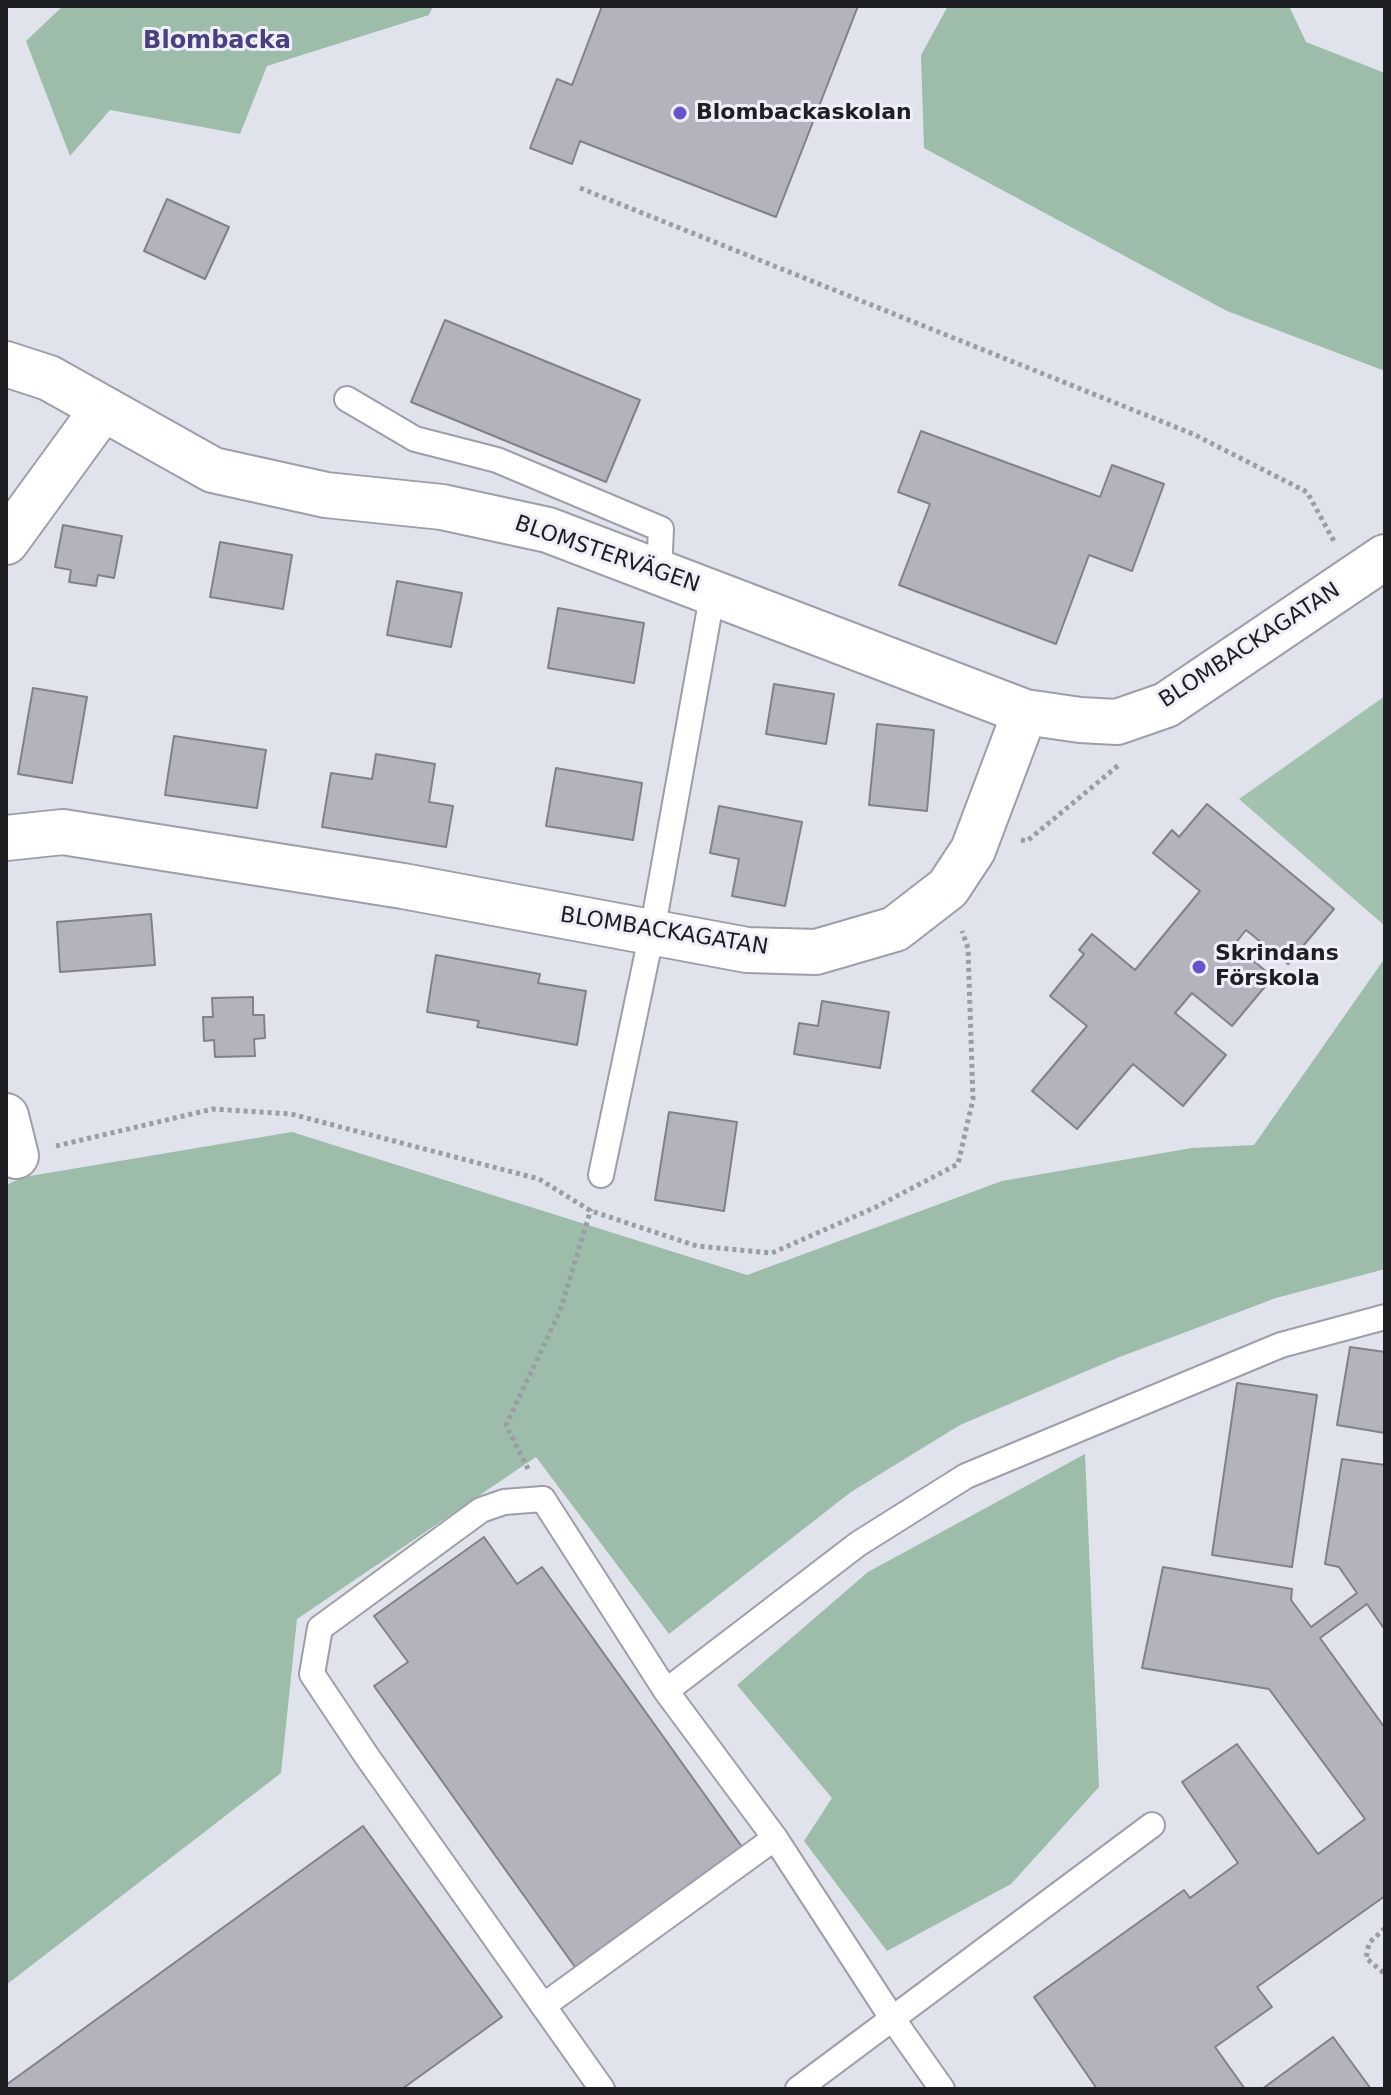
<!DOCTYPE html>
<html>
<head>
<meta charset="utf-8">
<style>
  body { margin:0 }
  #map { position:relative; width:1391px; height:2095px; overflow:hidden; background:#e0e2ec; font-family:"DejaVu Sans",sans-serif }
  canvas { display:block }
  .frame { position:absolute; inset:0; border:8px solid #1e1f22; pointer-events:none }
</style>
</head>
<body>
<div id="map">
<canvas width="1391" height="2095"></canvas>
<div class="frame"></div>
</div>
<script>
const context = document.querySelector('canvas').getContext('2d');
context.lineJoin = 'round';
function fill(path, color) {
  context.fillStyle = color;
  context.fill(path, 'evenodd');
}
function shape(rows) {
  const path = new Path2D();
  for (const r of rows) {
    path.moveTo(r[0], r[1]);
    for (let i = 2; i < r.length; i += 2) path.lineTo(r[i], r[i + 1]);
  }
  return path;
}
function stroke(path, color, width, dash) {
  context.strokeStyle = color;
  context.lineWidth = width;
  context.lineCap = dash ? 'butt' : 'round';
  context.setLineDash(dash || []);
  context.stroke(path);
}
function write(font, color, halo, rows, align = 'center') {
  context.font = font + ' "DejaVu Sans",sans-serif';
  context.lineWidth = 6;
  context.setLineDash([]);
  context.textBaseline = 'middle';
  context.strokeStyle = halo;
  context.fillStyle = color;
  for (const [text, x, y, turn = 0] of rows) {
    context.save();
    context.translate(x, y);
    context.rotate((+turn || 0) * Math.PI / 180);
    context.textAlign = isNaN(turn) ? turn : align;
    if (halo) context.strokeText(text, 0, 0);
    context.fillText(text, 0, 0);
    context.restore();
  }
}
fill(shape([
  [1385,696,1385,926,1239,799]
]), '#a3c1af');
fill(shape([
  [63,6,433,6,429,15,267,66,240,134,110,110,70,156,26,41],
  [948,6,1289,6,1306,42,1385,73,1385,371,1227,311,924,148,921,55],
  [1385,958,1385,1269,1276,1298,1117,1358,960,1425,851,1492,669,1634,536,1457,297,1619,281,1773,6,1985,6,1185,24,1177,292,1132,747,1275,1002,1181,1192,1148,1254,1145],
  [1085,1454,1099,1787,1011,1884,887,1951,804,1841,832,1798,737,1685,868,1572]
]), '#9dbcaa');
const building = shape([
  [602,6,858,6,776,217,580,141,572,164,530,148,557,79,572,85,602,6],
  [167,199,229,227,205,279,144,251,167,199],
  [445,320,640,400,606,482,411,402,445,320],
  [921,431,1100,497,1112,465,1164,484,1132,571,1089,555,1056,644,899,585,930,504,898,492,921,431],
  [63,525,122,536,114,578,98,575,96,586,69,582,71,570,55,567,63,525],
  [220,542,292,555,283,609,210,597,220,542],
  [397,581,462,593,451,647,387,635,397,581],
  [558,608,644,623,634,683,548,668,558,608],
  [774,684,834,694,826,744,766,734,774,684],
  [33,688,87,697,72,783,18,774,33,688],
  [877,724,934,730,927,811,869,805,877,724],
  [174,736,266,750,257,808,165,795,174,736],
  [376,754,435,764,429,802,453,806,446,847,322,827,331,773,372,779,376,754],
  [556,768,642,783,633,840,546,826,556,768],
  [1207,804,1334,909,1288,964,1246,930,1234,945,1273,977,1232,1026,1192,993,1175,1013,1226,1055,1183,1106,1133,1064,1077,1129,1032,1091,1087,1026,1050,996,1084,954,1079,950,1092,934,1135,970,1200,891,1153,853,1172,830,1179,837,1207,804],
  [719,806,802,822,785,906,732,896,739,859,710,853,719,806],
  [151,914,155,965,60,972,57,922,151,914],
  [436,955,540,974,538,983,586,991,577,1045,477,1027,479,1021,427,1012,436,955],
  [253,997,253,1015,264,1015,265,1038,254,1039,255,1056,215,1057,214,1040,204,1041,203,1017,213,1017,212,998,253,997],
  [822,1001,889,1012,880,1068,794,1054,799,1023,818,1026,822,1001],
  [669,1112,737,1122,724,1211,655,1200,669,1112],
  [1350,1347,1385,1352,1385,1433,1337,1425,1350,1347],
  [1237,1383,1317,1395,1292,1567,1212,1555,1237,1383],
  [1342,1459,1385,1465,1385,1630,1367,1604,1320,1638,1385,1728,1385,1896,1257,1987,1272,2007,1215,2047,1245,2089,1097,2089,1034,1997,1184,1890,1190,1898,1238,1863,1182,1782,1237,1744,1318,1854,1365,1819,1269,1689,1142,1668,1163,1567,1292,1589,1291,1600,1311,1627,1357,1593,1339,1567,1325,1564,1342,1459],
  [484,1537,517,1584,542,1567,742,1847,575,1967,374,1686,408,1662,374,1616,484,1537],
  [363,1826,502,2017,402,2089,6,2089,6,2085,363,1826],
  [1333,2037,1371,2089,1262,2089,1333,2037]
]);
fill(building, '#b2b3bd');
stroke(building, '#80818a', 2);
const service = shape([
  [347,399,415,439,497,460,661,529,659,571],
  [601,1175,652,932,713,591],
  [666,1691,775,1838,892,2018,942,2089],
  [543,2006,775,1838],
  [602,2089,366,1755,312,1674,320,1628,481,1510,504,1502,543,1499,666,1691,858,1544,966,1476,1281,1345,1385,1317],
  [798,2089,1152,1825]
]);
const minor = shape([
  [6,364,49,378,213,470,326,495,442,507,548,530,1025,712,1080,720,1117,722,1166,705,1385,557],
  [6,542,102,410],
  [6,838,63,832,403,886,747,950,816,952,895,929,948,888,973,850,1025,712],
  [6,1116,16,1156]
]);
stroke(service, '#9d9ea8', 28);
stroke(minor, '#9d9ea8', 48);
stroke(shape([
  [580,188,1193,434,1307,492,1335,543],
  [1021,840,1027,841,1120,764],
  [56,1146,213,1109,291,1114,539,1179,591,1211,697,1246,772,1253,876,1207,958,1164,973,1099,968,948,962,931],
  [528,1469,506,1425,560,1311,591,1209],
  [1385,1928,1369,1943,1366,1958,1385,1974]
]), '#9b9da5', 5, [4, 4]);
stroke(service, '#fff', 24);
stroke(minor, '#fff', 44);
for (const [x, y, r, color] of [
  [680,113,8,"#6654cd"],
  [1199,967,8,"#6654cd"]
]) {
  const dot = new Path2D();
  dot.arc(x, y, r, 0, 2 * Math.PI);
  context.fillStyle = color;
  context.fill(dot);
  stroke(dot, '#eeeff9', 3);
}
write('bold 22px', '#1e1f22', '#eeeff9', [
  ["Blombackaskolan",696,113],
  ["Skrindans",1215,954],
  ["Förskola",1215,979]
], 'left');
write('22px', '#1e1f22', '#eeeff9', [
  ["BLOMSTERVÄGEN",607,555,19],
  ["BLOMBACKAGATAN",1250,646,-33],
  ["BLOMBACKAGATAN",664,932,9]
]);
write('bold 24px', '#47417e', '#eeeff9', [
  ["Blombacka",217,42]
]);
</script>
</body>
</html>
